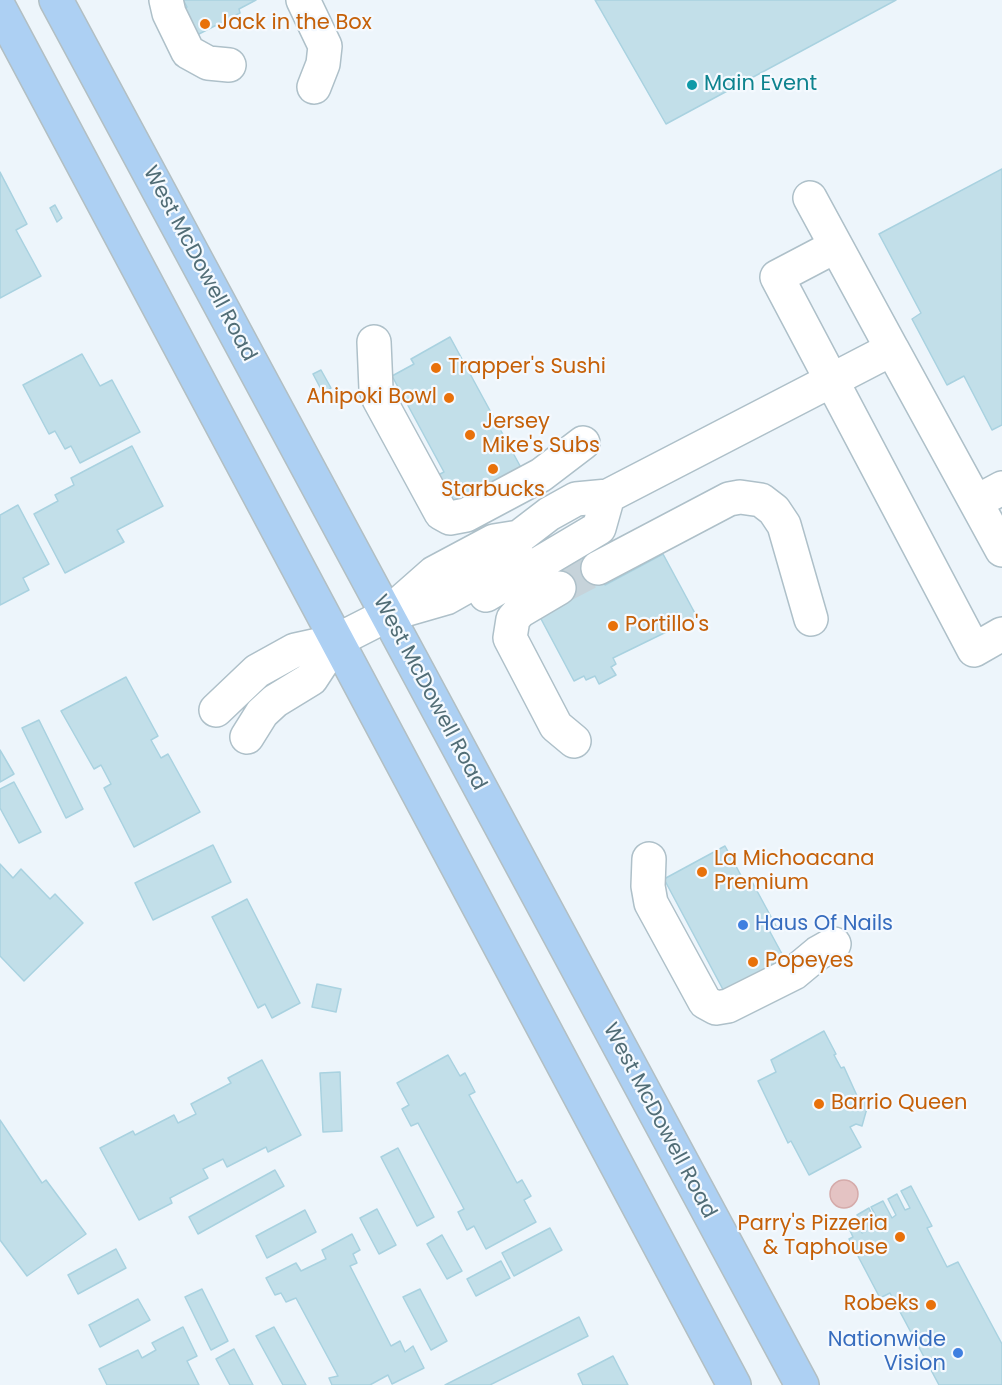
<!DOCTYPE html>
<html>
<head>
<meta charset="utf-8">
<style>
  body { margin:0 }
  canvas { display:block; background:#edf5fb }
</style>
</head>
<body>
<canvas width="1002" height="1385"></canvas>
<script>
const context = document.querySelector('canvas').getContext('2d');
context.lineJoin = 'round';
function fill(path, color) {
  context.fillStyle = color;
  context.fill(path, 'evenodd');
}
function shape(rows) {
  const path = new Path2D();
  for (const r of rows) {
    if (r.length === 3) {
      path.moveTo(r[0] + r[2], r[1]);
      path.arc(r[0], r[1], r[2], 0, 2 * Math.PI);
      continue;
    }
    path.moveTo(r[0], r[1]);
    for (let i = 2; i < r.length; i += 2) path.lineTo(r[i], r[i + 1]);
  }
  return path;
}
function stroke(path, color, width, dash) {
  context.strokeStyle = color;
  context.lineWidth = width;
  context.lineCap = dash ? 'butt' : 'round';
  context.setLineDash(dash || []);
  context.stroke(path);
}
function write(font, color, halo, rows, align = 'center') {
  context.font = font + ' Poppins,sans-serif';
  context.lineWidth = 4.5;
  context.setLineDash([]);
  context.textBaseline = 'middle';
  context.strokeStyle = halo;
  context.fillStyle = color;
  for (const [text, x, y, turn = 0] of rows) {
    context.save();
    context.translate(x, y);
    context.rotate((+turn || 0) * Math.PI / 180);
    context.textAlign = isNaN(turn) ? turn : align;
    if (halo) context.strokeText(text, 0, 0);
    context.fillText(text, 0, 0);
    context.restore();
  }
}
const water = shape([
  [844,1194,14]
]);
fill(water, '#e4c3c3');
stroke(water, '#d5abaa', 1.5);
const building = shape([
  [183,0,256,0,239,9,240,13,197,35,183,10,187,7,183,0],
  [595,0,896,0,666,124,595,0],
  [1002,169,1002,425,992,430,964,376,947,385,912,319,921,313,879,234,1002,169],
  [0,172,27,224,16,230,41,276,0,298,0,172],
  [55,205,62,218,57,222,50,208,55,205],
  [450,337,525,475,463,505,447,501,434,477,444,472,392,376,414,364,411,359,450,337],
  [82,354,100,386,112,380,140,432,80,463,71,446,65,449,55,431,49,434,23,385,82,354],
  [321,370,331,388,323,393,313,374,321,370],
  [132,446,163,506,117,530,124,542,65,573,34,514,58,501,55,495,74,485,71,478,132,446],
  [18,505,49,564,23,578,29,590,0,605,0,515,18,505],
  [589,554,605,585,663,554,697,617,613,658,616,664,611,667,616,675,599,684,595,676,586,680,584,676,574,681,540,617,566,603,551,575,589,554],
  [126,677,158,736,151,740,161,758,168,754,200,812,134,847,104,788,111,784,101,765,94,769,61,711,126,677],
  [39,720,83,809,66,818,22,728,39,720],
  [0,750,14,774,0,782,0,750],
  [14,782,41,832,19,843,0,808,0,789,14,782],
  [213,845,231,882,153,920,135,883,213,845],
  [725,846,744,881,750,878,776,926,769,930,788,965,727,997,664,879,725,846],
  [0,864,13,878,21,869,50,899,55,894,83,923,24,981,0,956,0,864],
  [247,899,300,1003,272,1018,265,1004,258,1008,212,917,247,899],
  [317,984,341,989,336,1012,312,1007,317,984],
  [824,1031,836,1054,834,1055,841,1068,844,1067,858,1098,869,1101,862,1126,856,1124,850,1127,861,1147,809,1175,791,1141,788,1143,758,1081,776,1072,771,1060,824,1031],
  [448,1055,460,1076,465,1073,475,1092,469,1095,517,1183,522,1180,531,1196,524,1200,536,1222,486,1249,474,1226,467,1230,458,1212,464,1209,418,1123,411,1126,402,1109,409,1105,397,1083,448,1055],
  [262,1060,301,1135,268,1152,266,1147,227,1167,223,1159,203,1169,208,1178,170,1198,172,1203,139,1220,100,1148,133,1131,135,1135,174,1115,178,1123,196,1114,191,1104,231,1083,228,1078,262,1060],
  [340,1072,342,1131,323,1132,320,1073,340,1072],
  [0,1120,42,1183,46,1180,86,1234,27,1276,0,1240,0,1120],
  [398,1148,434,1217,417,1226,381,1157,398,1148],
  [275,1170,284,1186,198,1234,189,1217,275,1170],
  [911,1186,932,1226,927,1228,947,1267,958,1262,1002,1344,1002,1385,939,1385,890,1293,880,1298,849,1239,853,1237,846,1222,854,1217,862,1233,866,1231,857,1215,869,1208,876,1223,879,1222,871,1207,883,1201,892,1218,896,1215,888,1199,897,1194,905,1210,910,1208,901,1191,911,1186],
  [377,1209,396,1245,379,1254,360,1218,377,1209],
  [305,1210,316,1232,267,1258,256,1236,305,1210],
  [550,1228,562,1250,514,1276,502,1253,550,1228],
  [352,1234,360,1250,353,1254,357,1263,350,1266,391,1346,400,1341,405,1352,413,1346,424,1368,392,1384,388,1375,370,1385,332,1385,329,1378,338,1376,296,1298,286,1302,281,1293,275,1295,266,1278,296,1263,301,1271,326,1259,322,1250,352,1234],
  [442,1235,462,1271,447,1279,427,1244,442,1235],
  [116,1249,126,1268,78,1294,68,1275,116,1249],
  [501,1261,510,1278,476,1296,467,1279,501,1261],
  [202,1289,228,1341,211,1350,185,1297,202,1289],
  [420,1289,447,1341,431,1350,403,1297,420,1289],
  [138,1299,150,1320,100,1347,89,1325,138,1299],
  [579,1317,588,1336,490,1385,445,1385,579,1317],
  [183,1327,197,1356,187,1361,199,1385,107,1385,99,1369,138,1350,142,1358,156,1350,152,1343,183,1327],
  [274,1327,306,1385,283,1385,256,1336,274,1327],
  [234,1349,253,1385,230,1385,216,1359,234,1349],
  [613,1356,628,1385,583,1385,578,1374,613,1356]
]);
fill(building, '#c2dfe9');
stroke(building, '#a9d2e0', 1.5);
stroke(shape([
  [559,588,598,568]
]), '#c6d3da', 33, [33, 16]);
const minor = shape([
  [166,0,169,13,188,52,208,63,229,65],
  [303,0,325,46,323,64,314,87],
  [836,246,777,277,974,650,1002,634],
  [374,342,376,389,379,399,441,513,450,518,466,515,541,475,583,443],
  [892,349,1002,550],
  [976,502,1002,488],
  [598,568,729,499,740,497,761,500,774,510,784,525,811,619],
  [559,588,520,611,513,619,510,638,556,726,574,741],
  [486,595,599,528,608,496],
  [392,610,434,573,494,541,519,537],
  [216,710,257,671,295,650,336,641,387,615,446,598,494,571,511,554,519,537,549,514,576,499,608,496,892,349,810,198],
  [247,737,262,713,275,701,311,679,336,641],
  [649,859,648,886,651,903,705,1002,716,1008,728,1006,794,973,818,953,834,944]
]);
const major = shape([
  [56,0,802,1385],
  [0,9,734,1385]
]);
stroke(minor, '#aec0c9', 36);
stroke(major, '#b2bfc3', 36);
stroke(minor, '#fff', 33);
stroke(major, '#add0f3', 33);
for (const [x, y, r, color] of [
  [205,24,6,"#e8710a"],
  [692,85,6,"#0f9aa8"],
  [436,368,6,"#e8710a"],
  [449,398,6,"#e8710a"],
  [470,435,6,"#e8710a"],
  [493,469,6,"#e8710a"],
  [613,626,6,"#e8710a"],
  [702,872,6,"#e8710a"],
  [743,925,6,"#3f7fe0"],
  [753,962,6,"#e8710a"],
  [819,1104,6,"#e8710a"],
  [900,1237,6,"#e8710a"],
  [931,1305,6,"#e8710a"],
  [958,1353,6,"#3f7fe0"]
]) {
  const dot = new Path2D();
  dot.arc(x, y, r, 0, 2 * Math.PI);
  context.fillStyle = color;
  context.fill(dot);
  stroke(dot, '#f4f9fe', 2);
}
write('21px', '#c56008', '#f4f9fe', [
  ["Jack in the Box",217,24],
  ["Trapper's Sushi",448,368],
  ["Ahipoki Bowl",437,398,"right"],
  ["Jersey",482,423],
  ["Mike's Subs",482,447],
  ["Starbucks",493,491,"center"],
  ["Portillo's",625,626],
  ["La Michoacana",714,860],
  ["Premium",714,884],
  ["Popeyes",765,962],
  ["Barrio Queen",831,1104],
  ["Parry's Pizzeria",888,1225,"right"],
  ["& Taphouse",888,1249,"right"],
  ["Robeks",919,1305,"right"]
], 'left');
write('21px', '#0d838f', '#f4f9fe', [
  ["Main Event",704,85]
], 'left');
write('21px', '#516d76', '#f4f9fe', [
  ["West McDowell Road",199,264,62],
  ["West McDowell Road",429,693,62],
  ["West McDowell Road",659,1121,62]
]);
write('21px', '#366cbe', '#f4f9fe', [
  ["Haus Of Nails",755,925],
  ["Nationwide",946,1341,"right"],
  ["Vision",946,1365,"right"]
], 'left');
</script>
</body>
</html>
